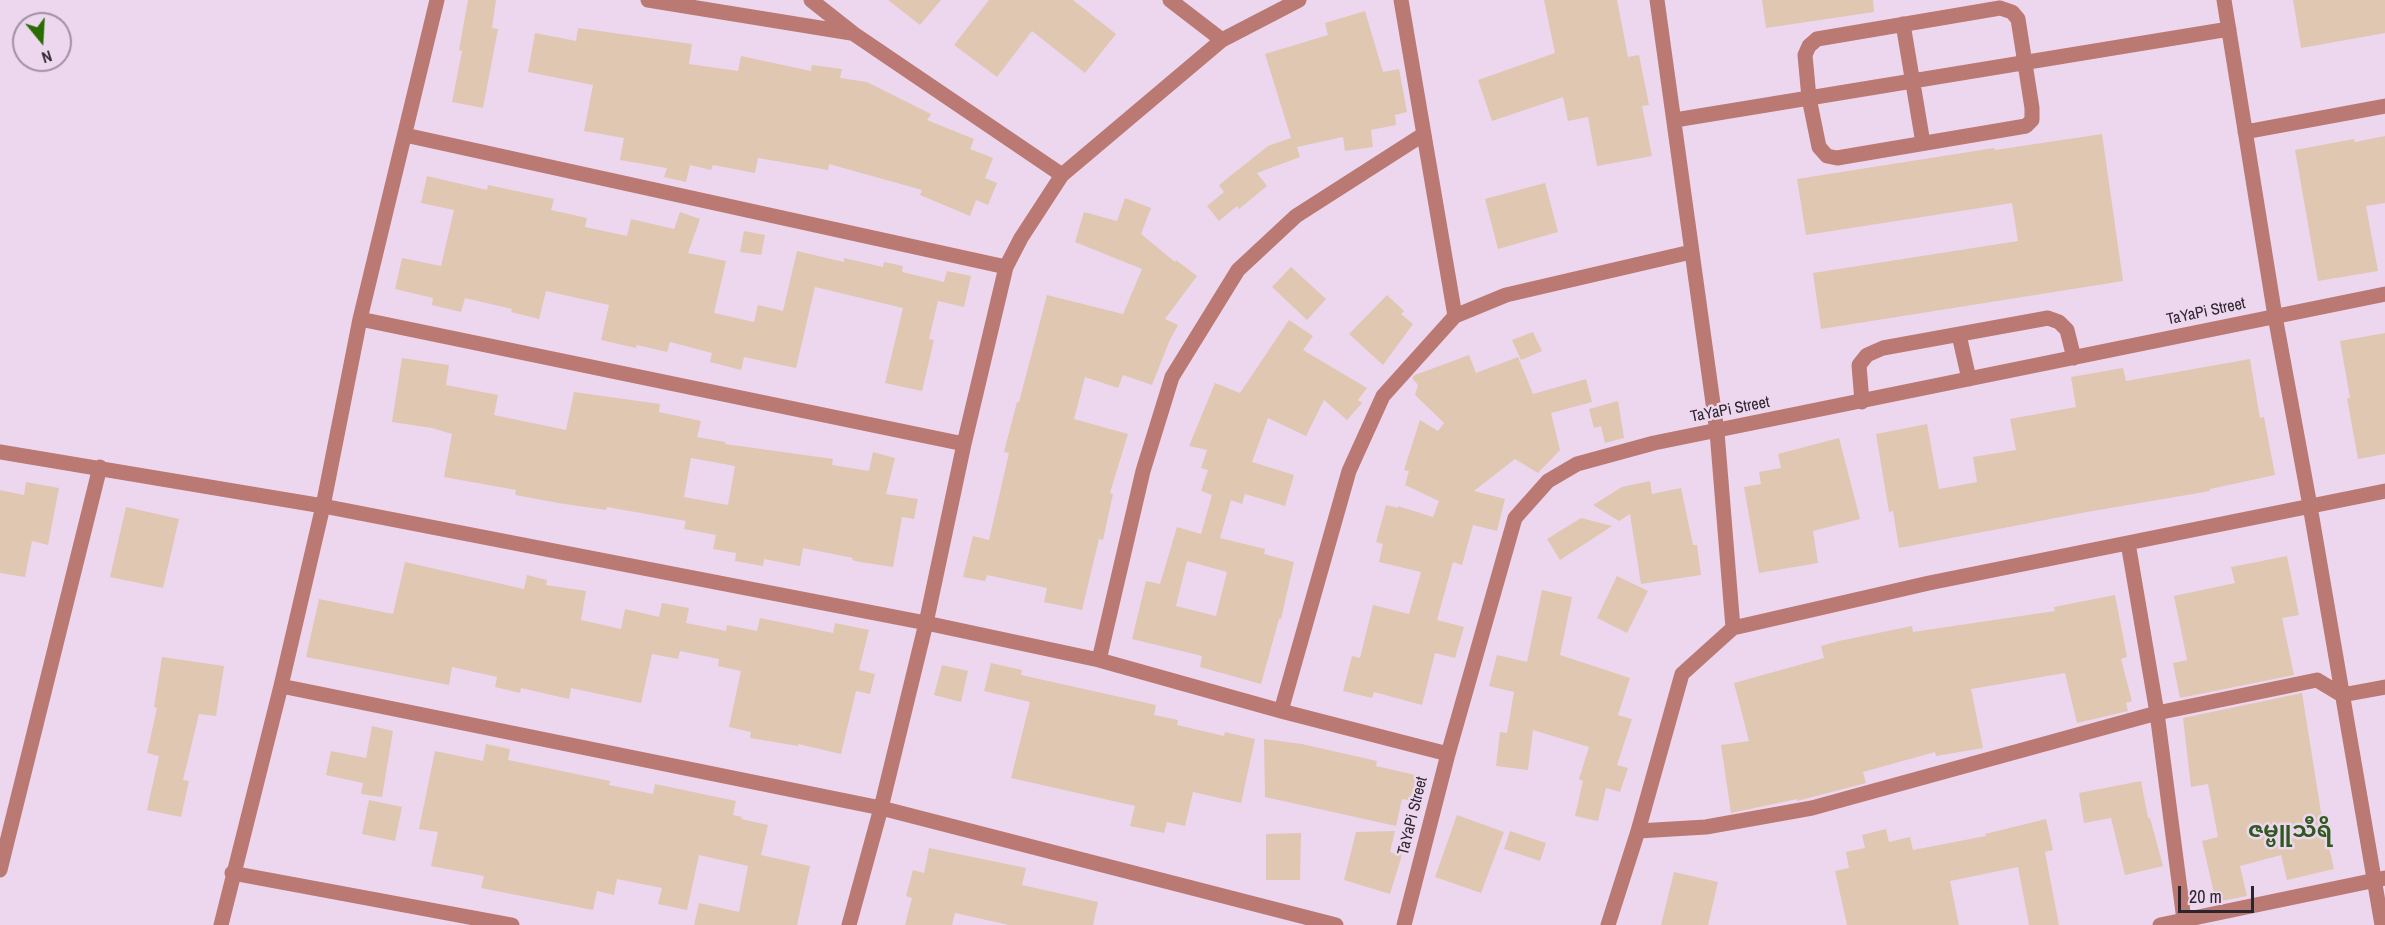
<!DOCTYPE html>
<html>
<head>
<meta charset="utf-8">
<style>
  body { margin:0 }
  #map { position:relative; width:2385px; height:925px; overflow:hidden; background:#edd7ef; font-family:"Archivo Narrow",sans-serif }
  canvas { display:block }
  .north { position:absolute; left:12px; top:12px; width:60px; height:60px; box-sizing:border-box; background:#edd7ef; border:2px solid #a090a1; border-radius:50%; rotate:162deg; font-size:16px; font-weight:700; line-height:24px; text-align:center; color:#2d252d }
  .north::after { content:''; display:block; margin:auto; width:21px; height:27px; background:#296c02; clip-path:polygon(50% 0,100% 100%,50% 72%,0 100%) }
  .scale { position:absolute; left:2178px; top:886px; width:76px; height:27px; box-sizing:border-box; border:3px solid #2d252d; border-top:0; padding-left:8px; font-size:18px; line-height:21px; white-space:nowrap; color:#2d252d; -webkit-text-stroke:4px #edd7ef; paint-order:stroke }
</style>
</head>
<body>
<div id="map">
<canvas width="2385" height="925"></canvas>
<div class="north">N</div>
<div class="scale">20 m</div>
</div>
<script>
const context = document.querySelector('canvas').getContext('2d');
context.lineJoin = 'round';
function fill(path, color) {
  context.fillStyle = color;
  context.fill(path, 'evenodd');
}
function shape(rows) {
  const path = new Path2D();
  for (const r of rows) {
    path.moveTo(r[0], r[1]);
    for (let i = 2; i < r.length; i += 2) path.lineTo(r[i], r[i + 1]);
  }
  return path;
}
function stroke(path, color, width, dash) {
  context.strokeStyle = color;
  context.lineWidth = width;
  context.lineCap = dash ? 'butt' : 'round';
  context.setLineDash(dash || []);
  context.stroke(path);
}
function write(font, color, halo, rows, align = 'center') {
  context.font = font + ' "Archivo Narrow","Noto Sans Myanmar",sans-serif';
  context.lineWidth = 5;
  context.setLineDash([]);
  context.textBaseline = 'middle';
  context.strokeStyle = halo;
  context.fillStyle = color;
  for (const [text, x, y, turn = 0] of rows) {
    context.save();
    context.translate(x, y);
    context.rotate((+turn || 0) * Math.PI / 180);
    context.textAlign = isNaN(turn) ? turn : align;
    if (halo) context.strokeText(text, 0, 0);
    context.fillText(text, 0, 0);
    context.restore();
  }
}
fill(shape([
  [468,0,496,0,492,28,498,29,483,108,452,102,462,51,459,50],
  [888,0,941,0,920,25],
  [989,0,1073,0,1116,34,1085,73,1032,31,997,77,954,45],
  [1544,0,1617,0,1628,57,1639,55,1649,105,1642,106,1652,156,1597,166,1588,117,1568,121,1563,97,1492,121,1478,80,1555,53],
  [1762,0,1873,0,1874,12,1766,28],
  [2293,0,2385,0,2385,33,2301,48],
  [1365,11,1383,72,1399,69,1407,112,1395,115,1396,125,1371,130,1373,147,1345,151,1343,137,1297,147,1300,157,1257,173,1267,186,1239,209,1237,206,1219,221,1207,206,1224,192,1219,185,1268,146,1291,138,1265,54,1328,35,1325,23],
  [578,28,692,44,689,64,738,71,741,56,811,71,812,65,842,69,840,78,867,82,931,114,927,120,974,139,970,149,993,158,985,178,997,183,988,205,976,200,970,216,920,195,922,190,829,164,828,170,758,158,755,173,713,165,711,170,690,165,686,182,664,177,667,168,620,160,624,138,584,131,593,85,528,72,535,33,576,41],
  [2102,134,2123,281,1821,329,1813,273,2018,241,2012,203,1806,235,1797,179,1994,148,1995,150],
  [2385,136,2385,203,2366,206,2378,271,2318,281,2295,150,2354,139,2355,142],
  [427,176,487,190,488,185,554,199,551,210,587,218,585,227,627,236,631,219,674,229,680,212,700,219,688,253,726,261,714,313,754,322,758,305,783,311,797,251,844,262,844,258,883,267,884,262,903,266,902,272,944,282,947,271,971,276,964,307,938,301,929,339,934,340,922,391,885,383,903,308,815,287,796,368,744,357,741,370,710,362,712,353,670,342,667,352,637,345,636,348,601,340,609,305,546,291,539,319,511,312,512,309,465,298,461,312,432,305,433,298,395,289,402,258,441,266,454,210,421,203],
  [1545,183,1558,232,1498,249,1485,199],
  [1125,198,1151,208,1141,234,1175,262,1176,260,1197,276,1165,319,1178,325,1169,342,1152,385,1123,375,1118,388,1085,377,1074,419,1128,434,1110,493,1113,494,1103,540,1099,539,1082,610,1044,602,1047,588,987,575,985,581,963,577,973,536,989,540,1009,453,1004,452,1017,402,1019,402,1047,295,1123,314,1142,269,1075,242,1084,212,1117,221],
  [744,231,765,235,761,255,740,252],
  [1291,267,1326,299,1307,320,1272,287],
  [1387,295,1404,311,1401,314,1413,324,1383,365,1349,334],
  [1289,320,1313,336,1303,350,1367,388,1358,400,1362,403,1347,420,1324,400,1306,436,1268,418,1252,462,1294,475,1285,506,1245,494,1242,504,1231,500,1220,538,1265,549,1264,554,1294,562,1281,619,1279,619,1261,684,1200,667,1202,656,1132,639,1146,581,1160,584,1177,527,1201,534,1212,495,1201,491,1208,470,1201,468,1207,450,1189,446,1215,383,1240,393],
  [1187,561,1227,572,1216,616,1176,606],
  [1533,332,1542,351,1521,360,1512,340],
  [2385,333,2385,454,2358,459,2347,398,2350,398,2340,341],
  [1469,355,1476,373,1518,357,1533,394,1586,379,1592,402,1551,413,1560,450,1538,473,1515,459,1474,491,1505,499,1497,531,1473,525,1462,565,1453,562,1437,620,1464,627,1455,658,1435,653,1422,705,1374,692,1372,698,1343,691,1352,656,1360,658,1373,605,1409,614,1421,572,1379,562,1383,544,1376,542,1386,505,1398,508,1398,506,1433,517,1439,501,1405,485,1409,471,1404,470,1420,420,1438,431,1444,423,1415,395,1418,385,1412,378,1415,375],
  [402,358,449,365,446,385,498,395,494,415,566,430,574,392,660,404,659,412,701,421,697,437,725,442,725,444,833,459,832,465,869,471,873,452,895,458,886,494,918,499,914,519,902,517,893,567,860,562,852,560,853,558,803,548,800,566,764,559,763,566,735,561,736,553,713,549,716,535,684,529,686,521,607,507,606,510,558,503,515,495,516,490,444,477,452,434,432,428,392,422],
  [691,458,735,466,728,505,684,497],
  [2250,359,2260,418,2264,417,2275,475,2210,489,2210,491,2087,512,1899,548,1893,511,1889,512,1876,434,1927,424,1939,489,1977,482,1973,457,2016,450,2010,419,2076,407,2071,377,2123,368,2126,381],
  [1618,401,1624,438,1605,443,1601,426,1594,428,1589,409],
  [1839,438,1860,519,1813,531,1818,563,1759,573,1744,487,1761,484,1759,472,1781,468,1778,454],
  [1650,481,1652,494,1681,488,1693,545,1697,545,1701,575,1641,584,1630,514,1619,521,1593,505,1622,487],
  [26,482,59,488,48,545,32,541,25,577,0,573,0,490,24,495],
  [126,507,179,519,163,588,110,577],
  [1581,518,1612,526,1560,560,1547,539],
  [2287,556,2299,615,2282,618,2294,675,2180,698,2173,663,2187,660,2174,596,2235,583,2231,567],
  [405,562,524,589,527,575,547,580,546,585,586,591,581,620,621,629,625,609,659,617,662,603,689,608,686,623,726,631,727,625,757,631,760,618,833,633,835,623,869,630,859,670,875,674,870,694,856,691,841,754,798,744,798,746,750,738,751,732,729,727,741,671,718,666,719,659,680,651,678,659,652,654,641,703,571,688,569,699,521,688,520,693,495,687,497,677,452,667,449,685,306,657,319,599,393,614],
  [1617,576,1648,591,1627,633,1597,618],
  [1542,590,1572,597,1560,655,1630,678,1618,715,1632,719,1617,765,1628,768,1620,792,1606,788,1598,821,1575,816,1583,781,1579,779,1589,747,1533,730,1528,770,1496,766,1500,732,1507,733,1514,692,1489,686,1497,655,1527,662],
  [2115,595,2127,657,2121,659,2132,701,2126,703,2128,711,2077,723,2065,673,1971,689,1983,748,1936,756,1935,752,1863,772,1866,783,1797,801,1797,799,1731,813,1721,745,1749,741,1734,683,1824,658,1821,646,1839,641,1912,626,1913,632,2055,611,2054,607],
  [162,657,224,666,216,716,199,714,183,780,189,781,181,817,147,810,159,756,147,753,157,708,154,707],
  [991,663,1022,670,1021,675,1156,705,1154,715,1178,720,1177,725,1224,736,1225,732,1255,739,1241,803,1193,792,1185,826,1167,822,1164,833,1130,826,1135,806,1011,778,1030,702,984,691],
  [942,665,968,671,961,702,934,695],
  [2302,693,2321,812,2334,869,2287,880,2281,855,2240,866,2247,896,2216,902,2202,841,2218,837,2208,784,2191,787,2183,718],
  [372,726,393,731,382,797,361,794,363,783,326,775,331,751,366,758],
  [1264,739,1302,744,1377,761,1376,766,1424,777,1418,802,1402,799,1396,826,1265,797],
  [486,744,510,749,508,760,610,781,609,785,653,794,655,784,736,801,733,815,742,817,741,819,768,825,761,855,810,866,797,925,694,925,699,903,739,912,748,866,699,855,687,910,658,904,662,888,617,879,614,895,597,891,593,910,481,888,484,876,431,866,438,832,419,829,435,751,483,761],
  [2141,781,2148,818,2150,818,2163,866,2125,875,2111,818,2084,823,2079,793],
  [369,800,402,807,395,841,362,834],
  [1457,815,1504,832,1481,893,1435,877],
  [2046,819,2053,850,2045,852,2059,925,2029,925,2018,867,1950,881,1959,925,1847,925,1835,871,1849,868,1846,852,1865,848,1862,835,1886,829,1889,842,1910,837,1913,850,1986,836,1985,834],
  [1395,831,1390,852,1402,855,1390,894,1344,880,1356,832],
  [1510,831,1546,843,1540,861,1504,849],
  [1301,833,1300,880,1266,880,1266,834],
  [929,848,1026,868,1022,885,1098,902,1093,925,1009,925,955,913,952,925,905,925,912,898,906,896,913,870,924,873],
  [1674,872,1718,882,1708,925,1661,925]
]), '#dfc7b2');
stroke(shape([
  [648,0,851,33],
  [811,0,854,34,1062,175],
  [1170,0,1222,40],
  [1401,0,1455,316],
  [1657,0,1717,432,1733,628],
  [2224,0,2275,316,2310,506,2382,925],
  [2000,8,2012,12,2018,19,2032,108,2032,120,2026,126,1837,158,1827,156,1819,147,1809,98,1805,55,1809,46,1817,39,2000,8],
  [1903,24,1923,143],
  [1675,120,2229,29],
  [2245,132,2385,106],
  [405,135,1006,267],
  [360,319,964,444],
  [1959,335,1969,379],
  [1862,402,1859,365,1867,355,1883,348,2048,318,2059,322,2067,330,2074,358],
  [0,452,323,506,926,623,1099,660,1281,711,1448,754],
  [2128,543,2157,713,2184,920],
  [1099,660,1143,471,1172,377,1238,270,1296,216,1424,134],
  [281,686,881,808,1336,925],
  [1281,711,1349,471,1383,396,1455,316,1506,295,1691,252],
  [1638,831,1706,827,1812,808,2157,713,2317,680,2342,695,2385,687],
  [0,870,100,467],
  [232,873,512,925],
  [221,925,281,686,323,506,360,319,437,0],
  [849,925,881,808,926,623,964,444,1006,267,1021,238,1062,175,1222,40,1299,0],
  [1404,925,1448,754,1515,518,1548,481,1577,464,1654,443,2385,294],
  [1608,925,1638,831,1682,674,1733,628,1929,583,2385,491],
  [2160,925,2385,878]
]), '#ba7972', 15);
write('16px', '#2d252d', '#edd7ef', [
  ["TaYaPi Street",2206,312,-12],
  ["TaYaPi Street",1730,410,-11],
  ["TaYaPi Street",1413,816,-76]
]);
write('bold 22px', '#2f5a1f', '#edd7ef', [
  ["ဇမ္ဗူသီရိ",2290,831]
]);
</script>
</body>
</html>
